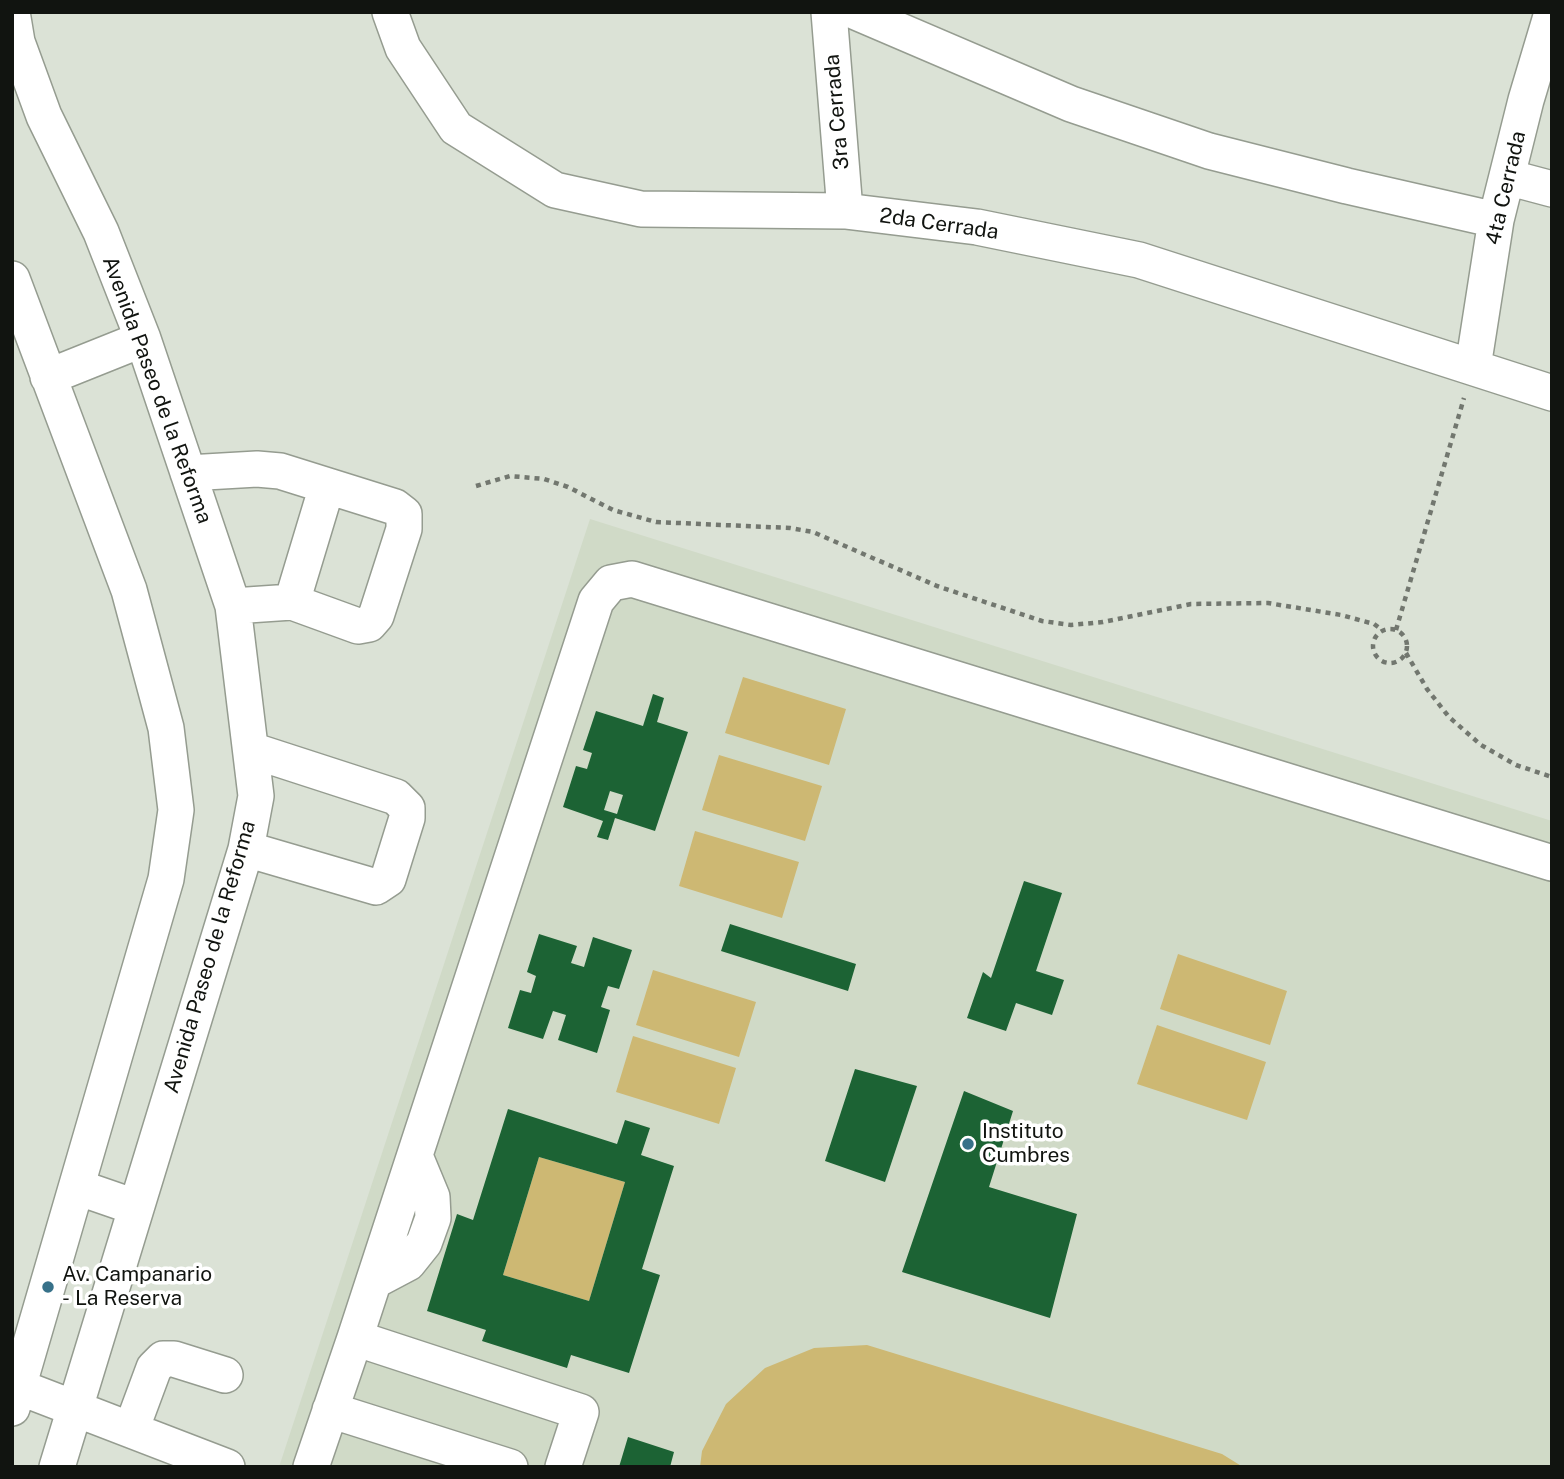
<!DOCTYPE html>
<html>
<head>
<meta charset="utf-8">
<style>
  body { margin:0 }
  #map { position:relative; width:1564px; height:1479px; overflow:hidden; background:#dbe2d6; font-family:"Public Sans",sans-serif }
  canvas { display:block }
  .frame { position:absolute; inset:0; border:14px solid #111410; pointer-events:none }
</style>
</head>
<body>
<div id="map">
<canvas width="1564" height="1479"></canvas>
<div class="frame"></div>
</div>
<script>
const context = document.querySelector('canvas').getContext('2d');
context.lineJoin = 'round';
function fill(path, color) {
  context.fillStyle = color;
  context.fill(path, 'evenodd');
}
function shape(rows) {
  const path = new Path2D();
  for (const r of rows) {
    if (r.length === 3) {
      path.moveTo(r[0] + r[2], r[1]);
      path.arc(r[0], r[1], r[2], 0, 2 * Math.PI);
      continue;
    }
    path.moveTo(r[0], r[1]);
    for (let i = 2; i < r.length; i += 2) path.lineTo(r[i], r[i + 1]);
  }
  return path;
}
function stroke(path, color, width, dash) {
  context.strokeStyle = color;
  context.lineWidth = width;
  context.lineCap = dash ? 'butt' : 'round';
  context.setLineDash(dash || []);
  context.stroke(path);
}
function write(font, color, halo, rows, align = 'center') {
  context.font = font + ' "Public Sans",sans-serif';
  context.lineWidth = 7;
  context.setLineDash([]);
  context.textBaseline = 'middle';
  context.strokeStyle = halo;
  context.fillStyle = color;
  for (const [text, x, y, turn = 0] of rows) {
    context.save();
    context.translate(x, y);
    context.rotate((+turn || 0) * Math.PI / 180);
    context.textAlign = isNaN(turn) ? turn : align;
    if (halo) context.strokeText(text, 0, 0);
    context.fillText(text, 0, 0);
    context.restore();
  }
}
fill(shape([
  [590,519,1552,821,1552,1467,279,1467]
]), '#d0dac7');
fill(shape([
  [743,677,846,709,829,765,725,733],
  [719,755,822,786,805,841,702,810],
  [695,831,799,862,782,918,679,886],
  [1178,954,1287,991,1270,1045,1160,1009],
  [653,970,756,1002,739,1057,636,1025],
  [1157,1025,1266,1062,1247,1120,1137,1084],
  [633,1036,736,1068,719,1124,616,1092],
  [539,1157,625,1182,589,1301,503,1275],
  [867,1345,1222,1454,1243,1467,700,1467,702,1451,726,1404,765,1368,814,1348]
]), '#cdb873');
fill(shape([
  [653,694,664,698,657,722,688,732,655,831,615,818,608,840,597,837,603,821,563,807,576,766,587,769,592,753,583,750,596,711,643,726],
  [610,791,623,795,617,814,604,810],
  [1024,881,1062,893,1036,971,1064,980,1052,1015,1016,1003,1006,1031,967,1018,983,972,991,978],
  [730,924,856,964,848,991,721,951],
  [539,934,577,946,571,963,584,967,593,937,632,950,619,989,608,986,601,1007,610,1010,597,1053,558,1040,566,1015,553,1011,543,1039,508,1028,520,990,531,993,536,976,527,972],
  [855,1069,917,1086,885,1182,825,1161],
  [964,1091,1013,1111,989,1187,1077,1214,1050,1318,902,1272],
  [508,1109,617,1144,625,1120,650,1128,641,1155,674,1166,642,1269,660,1275,629,1373,571,1355,567,1368,482,1341,486,1330,427,1311,457,1214,473,1220],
  [539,1157,625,1182,589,1301,503,1275],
  [628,1437,674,1452,670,1467,619,1467]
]), '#1c6334');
const minor = shape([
  [12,12,17,42,44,116,101,232,143,339,233,606,256,796,246,849,57,1467],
  [390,12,403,48,456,128,555,190,641,209,845,211,977,227,1139,260,1552,393],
  [829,12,845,211],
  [856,12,1071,104,1209,151,1347,186,1496,220],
  [1507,177,1552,189],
  [12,279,129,590,166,728,176,810,166,879,12,1408],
  [1473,367,1496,220,1526,100,1552,13],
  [48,377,143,339],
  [188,473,257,469,280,471,395,507,404,514,404,529,376,616,369,624,358,626,292,602,233,606],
  [292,602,327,486],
  [246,849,376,887,388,879,407,818,407,808,396,797,251,750],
  [77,1187,135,1207],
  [374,1281,408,1263,424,1243,433,1218,432,1197,415,1156],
  [355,1338,581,1412,563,1467],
  [19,1387,227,1467],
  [330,1410,510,1467],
  [131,1430,154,1368,163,1359,174,1359,225,1375],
  [311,1467,355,1338,596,601,611,583,632,579,1552,863]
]);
stroke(minor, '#959c90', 38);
stroke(shape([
  [476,486,510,476,544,479,568,487,613,510,656,522,790,528,813,532,937,586,1042,621,1071,625,1103,622,1191,604,1268,603,1341,615,1374,624,1382,630],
  [1390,646,17],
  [1396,630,1464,398],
  [1406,653,1427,689,1449,717,1481,745,1516,765,1552,777]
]), '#72776f', 4.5, [5, 5]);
stroke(minor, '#fff', 35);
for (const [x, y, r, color] of [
  [968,1144,7,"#377189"],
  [48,1287,7,"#377189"]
]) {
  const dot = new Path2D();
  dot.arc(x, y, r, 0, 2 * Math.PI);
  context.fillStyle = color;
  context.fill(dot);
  stroke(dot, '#fff', 2.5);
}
write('21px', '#111410', '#fff', [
  ["3ra Cerrada",837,112,-95],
  ["4ta Cerrada",1506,188,-77],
  ["2da Cerrada",939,224,8],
  ["Avenida Paseo de la Reforma",157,390,70],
  ["Avenida Paseo de la Reforma",210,957,-74]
]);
write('21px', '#111410', '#fff', [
  ["Instituto",982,1132],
  ["Cumbres",982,1156],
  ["Av. Campanario",62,1275],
  ["- La Reserva",62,1299]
], 'left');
</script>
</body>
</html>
